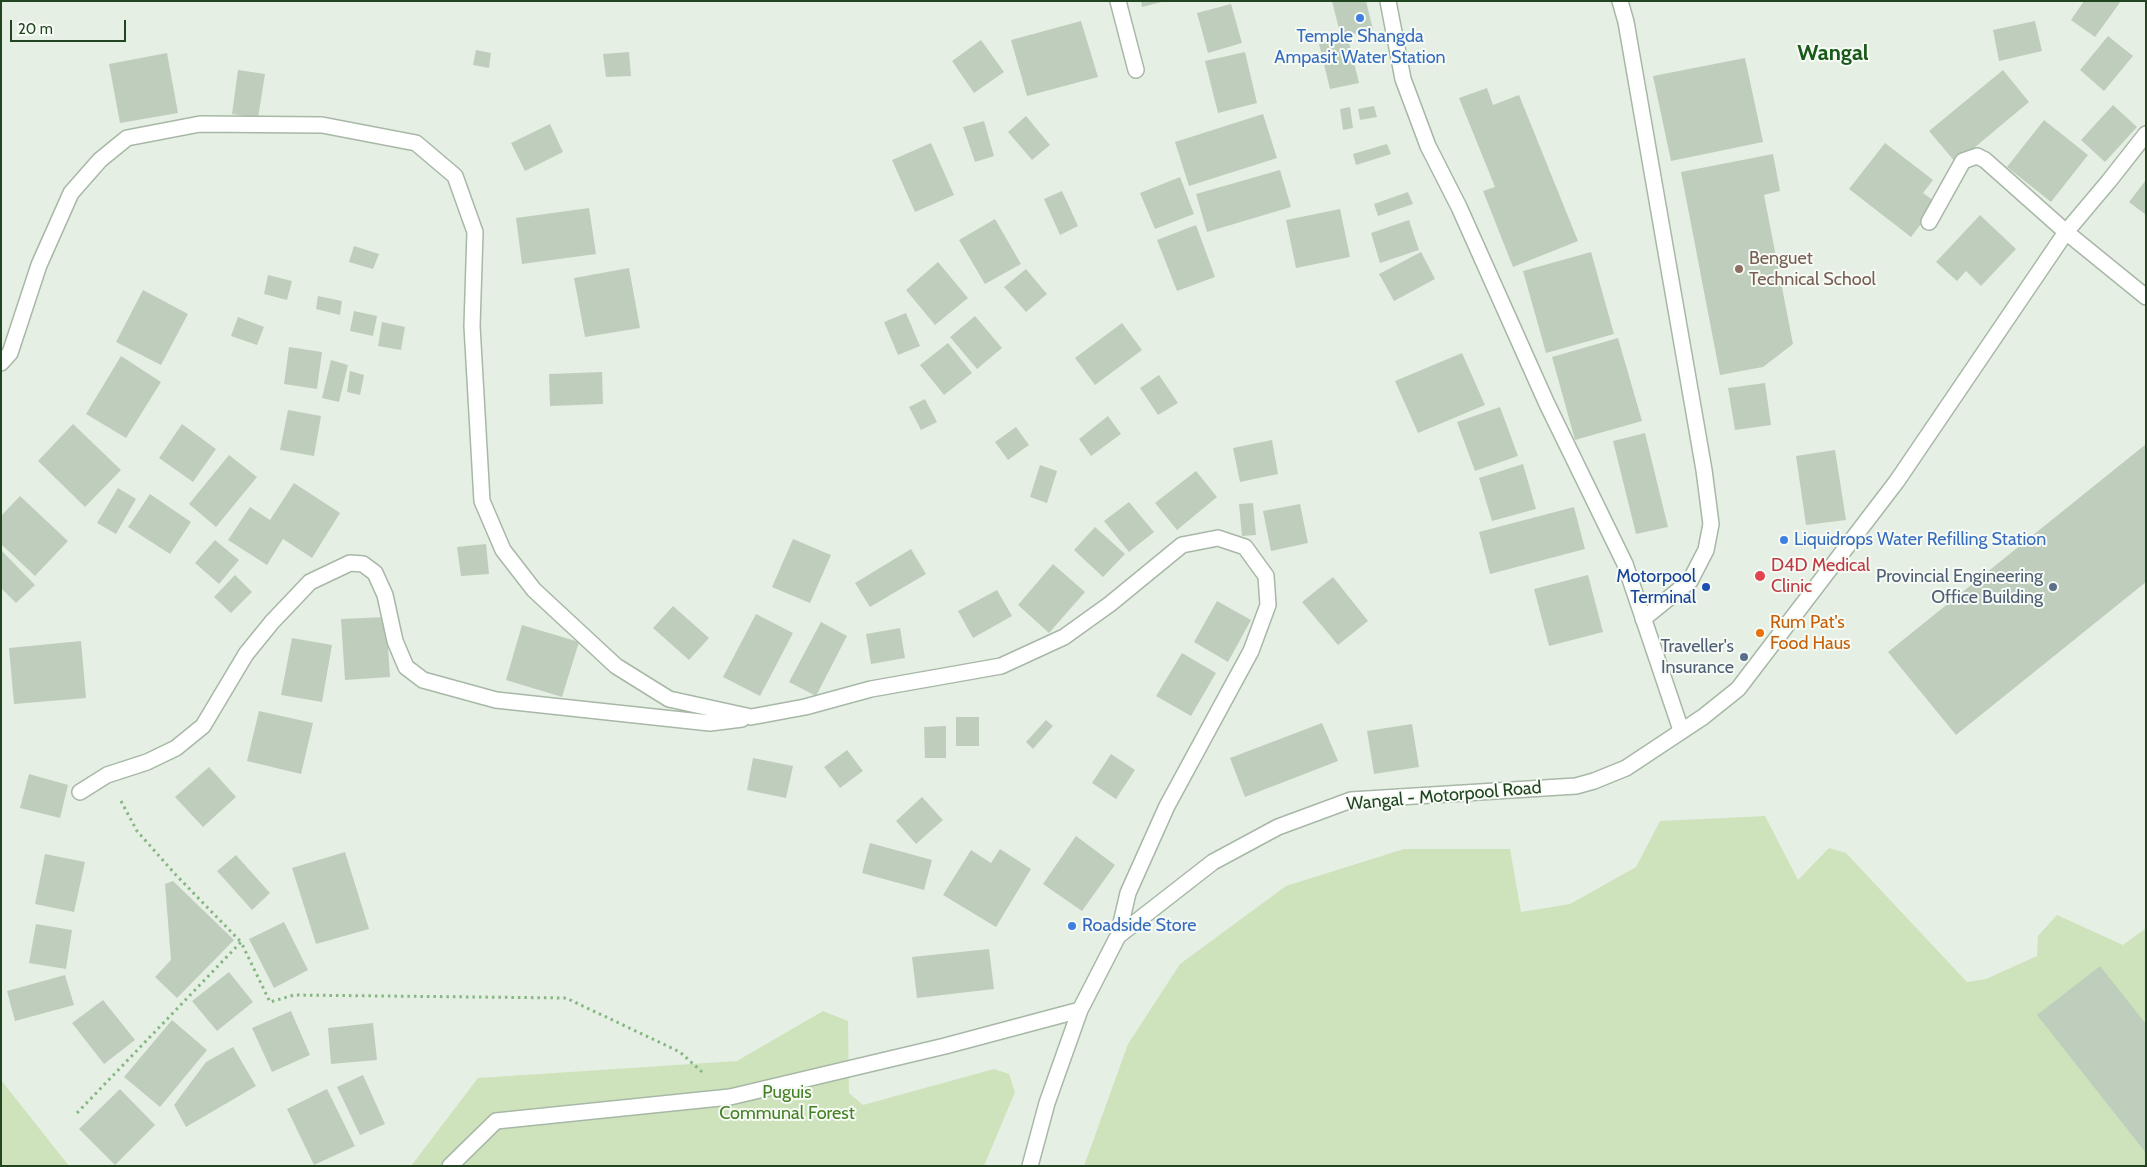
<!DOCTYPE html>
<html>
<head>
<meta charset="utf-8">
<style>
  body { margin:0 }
  #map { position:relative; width:2147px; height:1167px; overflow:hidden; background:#e6efe4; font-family:Cabin,sans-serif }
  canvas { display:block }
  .frame { position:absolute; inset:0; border:2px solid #214421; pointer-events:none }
  .scale { position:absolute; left:10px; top:20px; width:116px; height:22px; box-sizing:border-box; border:2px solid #214421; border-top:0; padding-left:6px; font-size:15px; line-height:18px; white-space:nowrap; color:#214421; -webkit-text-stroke:4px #f7fbf5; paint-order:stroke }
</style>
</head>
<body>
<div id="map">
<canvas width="2147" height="1167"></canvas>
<div class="frame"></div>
<div class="scale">20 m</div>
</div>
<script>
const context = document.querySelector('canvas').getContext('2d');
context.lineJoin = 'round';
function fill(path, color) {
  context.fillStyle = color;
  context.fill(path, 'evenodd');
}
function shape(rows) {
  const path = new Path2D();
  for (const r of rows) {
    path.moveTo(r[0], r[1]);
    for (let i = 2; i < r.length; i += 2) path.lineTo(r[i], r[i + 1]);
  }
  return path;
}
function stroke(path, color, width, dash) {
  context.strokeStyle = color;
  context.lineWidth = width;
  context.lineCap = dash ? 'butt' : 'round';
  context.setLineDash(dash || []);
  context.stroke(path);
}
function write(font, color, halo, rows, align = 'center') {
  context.font = font + ' Cabin,sans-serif';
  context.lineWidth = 4;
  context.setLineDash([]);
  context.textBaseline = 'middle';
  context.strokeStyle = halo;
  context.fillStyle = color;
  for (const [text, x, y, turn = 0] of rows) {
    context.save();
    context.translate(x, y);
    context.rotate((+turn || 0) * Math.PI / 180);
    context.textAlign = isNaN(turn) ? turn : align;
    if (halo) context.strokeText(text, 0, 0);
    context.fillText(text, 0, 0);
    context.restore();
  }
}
fill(shape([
  [1765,816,1798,880,1829,848,1846,853,1967,982,1986,979,2037,956,2038,936,2057,915,2123,945,2146,928,2146,1166,1084,1166,1128,1044,1180,964,1286,886,1404,849,1510,849,1521,912,1570,904,1636,867,1660,821],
  [823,1011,848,1021,849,1093,863,1105,994,1069,1009,1074,1015,1092,984,1166,411,1166,478,1078,737,1061],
  [1,1080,69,1166,1,1166]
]), '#cee3bb');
fill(shape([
  [1141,1,1162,1,1162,2,1142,7],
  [1332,1,1366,1,1373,29,1341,37],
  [2084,1,2121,1,2095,37,2071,20],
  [1231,4,1242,43,1208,53,1197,13],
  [1081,21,1098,77,1027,96,1011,40],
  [2035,21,2042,51,1999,61,1993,30],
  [2108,36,2133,56,2104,91,2080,70],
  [1348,38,1359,83,1330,89,1319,44],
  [981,40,1004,72,974,93,952,61],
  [476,50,491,53,489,68,473,65],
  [629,52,631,76,606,77,603,54],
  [1245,52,1257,103,1218,113,1205,61],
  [167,53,178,113,120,123,109,64],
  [1745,58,1763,142,1671,161,1653,76],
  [238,70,265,74,258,118,232,114],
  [2003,70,2029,102,1956,163,1929,131],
  [1487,88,1493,105,1519,95,1578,241,1513,267,1483,191,1495,187,1459,98],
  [2113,105,2137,127,2105,162,2081,140],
  [1374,106,1377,117,1360,120,1358,109],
  [1350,107,1353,128,1343,130,1340,109],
  [1263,114,1277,158,1189,186,1175,142],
  [1026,116,1050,145,1032,160,1008,132],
  [2044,120,2088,155,2051,202,2007,167],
  [984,121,994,156,975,162,963,127],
  [550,124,563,152,525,171,511,143],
  [931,143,954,195,915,212,892,160],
  [1885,143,1933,180,1923,193,1937,203,1911,237,1849,189],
  [1387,144,1391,154,1356,165,1353,154],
  [1773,154,1780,191,1764,195,1793,344,1763,367,1720,375,1681,172],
  [1280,170,1291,207,1207,232,1196,194],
  [1180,177,1194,214,1155,229,1140,193],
  [2146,180,2146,215,2129,202],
  [1062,191,1078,226,1060,235,1044,199],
  [1408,192,1413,204,1378,216,1374,204],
  [589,208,596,254,522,264,516,218],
  [1340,209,1350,257,1296,268,1286,220],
  [1980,215,2016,249,1981,286,1966,271,1957,281,1936,262],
  [995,219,1021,264,985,284,959,240],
  [1409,220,1419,250,1380,263,1371,233],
  [1196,225,1215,277,1177,291,1157,240],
  [354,246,379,254,373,269,349,262],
  [1421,252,1435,279,1394,301,1379,274],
  [1591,252,1614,334,1546,353,1523,271],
  [938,262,968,298,935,325,906,290],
  [629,268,640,328,585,337,574,278],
  [1026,269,1047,294,1026,312,1004,287],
  [268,275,292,281,287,300,264,294],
  [143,290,188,314,161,365,116,342],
  [318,296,342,301,340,315,316,309],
  [354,311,377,316,373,336,350,331],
  [906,313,920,346,898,355,884,322],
  [975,316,1002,348,977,369,950,337],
  [238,317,264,327,257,345,231,336],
  [382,322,405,327,401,350,378,346],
  [1122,323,1142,350,1095,385,1075,358],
  [1618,338,1642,421,1575,440,1552,357],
  [948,343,972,373,944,395,920,365],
  [289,347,322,352,317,389,284,384],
  [1462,353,1485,405,1418,433,1395,381],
  [121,356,161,382,126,438,86,414],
  [331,360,348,365,339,402,322,398],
  [350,371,364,375,360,395,347,392],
  [602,372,603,404,550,406,549,374],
  [1159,375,1178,403,1158,415,1140,388],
  [1765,383,1771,425,1735,430,1728,388],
  [925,399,937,422,921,430,909,407],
  [1500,407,1518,456,1475,471,1457,422],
  [288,410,321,416,314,456,280,450],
  [1108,416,1121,434,1091,456,1079,439],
  [73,424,121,470,85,507,38,461],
  [182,424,216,449,193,482,159,458],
  [1016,427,1029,445,1008,460,995,442],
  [1645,433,1668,527,1636,534,1613,441],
  [1272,440,1278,474,1240,482,1233,448],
  [2146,444,2146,582,1956,735,1888,652],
  [1835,450,1846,520,1806,525,1796,456],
  [229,455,257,477,216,527,189,504],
  [1523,464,1536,509,1492,521,1479,478],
  [1040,465,1057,471,1047,503,1030,497],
  [1196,471,1217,497,1177,530,1155,503],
  [294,483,340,513,312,558,283,539,267,565,228,540,250,507,270,520],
  [118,488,136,499,116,534,97,523],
  [150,494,191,522,170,554,128,527],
  [20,496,68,541,35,576,1,544,1,516],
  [1129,502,1154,532,1129,552,1104,521],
  [1253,503,1256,535,1242,536,1239,504],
  [1300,504,1308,543,1271,551,1263,511],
  [1574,507,1585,549,1490,574,1479,532],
  [1095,527,1125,554,1103,577,1074,550],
  [793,539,831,555,810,603,772,587],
  [215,540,239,560,219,584,195,563],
  [486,544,489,574,461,576,457,547],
  [911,549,926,574,870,607,855,583],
  [1,550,35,585,16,603,1,588],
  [1053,564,1085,592,1049,633,1018,605],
  [235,575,252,592,231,613,214,597],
  [1588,575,1603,632,1549,646,1534,589],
  [1333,577,1368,621,1338,645,1302,602],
  [997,590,1012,616,973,638,958,611],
  [1217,601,1251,620,1228,662,1194,642],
  [673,606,709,638,689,660,653,628],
  [756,614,793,633,760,696,723,677],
  [386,617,390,677,345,680,341,619],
  [821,622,847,636,816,696,789,682],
  [522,625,579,642,562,697,506,680],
  [900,628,905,658,871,664,866,634],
  [292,638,332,645,322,702,281,695],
  [81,641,86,698,14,704,9,648],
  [1182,653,1216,673,1191,716,1156,696],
  [259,711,313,723,301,774,247,761],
  [956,717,979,717,979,746,956,746],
  [1046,720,1053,726,1033,749,1026,742],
  [1322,723,1338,761,1245,797,1230,758],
  [1412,724,1419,767,1374,774,1367,731],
  [946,726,946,758,925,758,924,727],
  [847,750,863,771,840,788,824,767],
  [1111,754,1135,770,1116,799,1092,783],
  [753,758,793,766,786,798,747,790],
  [209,767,236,797,203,827,175,797],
  [29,774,68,785,60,818,20,808],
  [922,797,943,820,916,844,896,821],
  [1076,836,1115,865,1082,911,1043,884],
  [870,843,932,860,924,890,862,873],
  [1000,849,1031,869,996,927,943,895,971,850,991,863],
  [345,852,369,929,316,944,292,868],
  [45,854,85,862,74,912,35,904],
  [236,855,270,893,252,910,217,871],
  [173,881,234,940,177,998,155,977,171,960,165,884],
  [284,922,308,970,274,988,249,939],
  [36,924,72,930,66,969,29,963],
  [989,949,994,989,917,998,912,957],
  [2100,966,2146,1024,2146,1153,2037,1015],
  [229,972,253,1002,217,1031,192,1001],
  [65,975,74,1005,15,1021,7,991],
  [103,1000,135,1040,104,1064,72,1023],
  [291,1011,310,1055,272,1072,252,1028],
  [172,1020,207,1050,160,1107,124,1077],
  [373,1023,377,1060,331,1064,328,1028],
  [233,1047,256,1086,186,1127,174,1105,206,1062],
  [363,1075,385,1124,360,1135,337,1087],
  [120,1089,155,1125,115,1165,79,1129],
  [327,1089,355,1146,314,1165,287,1109]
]), '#bfcebc');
const minor = shape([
  [1118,1,1136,70],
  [1388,1,1403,79,1428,146,1459,207,1547,404,1625,564,1681,730],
  [1620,1,1626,22,1704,470,1711,524,1706,550,1690,581,1643,619],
  [1929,222,1963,161,1977,156,1985,160,2066,232,2146,297],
  [1,363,10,353,39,265,71,193,100,160,127,138,200,124,322,125,416,143,455,176,475,232,472,326,482,501,503,550,534,590,616,666,669,699,751,717,805,707,871,689,1001,666,1064,637,1110,604,1182,545,1218,538,1245,547,1266,576,1268,605,1251,651,1167,806,1128,893,1118,936],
  [80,792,107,775,147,762,176,748,203,726,246,654,272,622,310,582,350,563,363,564,375,573,385,595,395,641,406,667,423,680,496,700,710,723,742,719],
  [450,1166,496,1121,730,1097,945,1046,1080,1010],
  [1030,1166,1047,1103,1080,1010,1118,936,1213,862,1278,827,1351,800,1576,786,1594,781,1626,768,1703,717,1738,689,1897,481,2066,232,2109,181,2146,134]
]);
stroke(minor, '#a7b8a6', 18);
stroke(shape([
  [121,801,137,831,175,874,241,942],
  [77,1113,241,942,270,1002,294,995,566,998,680,1052,702,1072]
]), '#84b781', 3, [2.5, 4]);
stroke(minor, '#fff', 15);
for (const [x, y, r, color] of [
  [1360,18,5,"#3f7fe0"],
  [1739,269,5,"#8d6e63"],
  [1784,540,5,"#3f7fe0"],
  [1760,576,6,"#e0444e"],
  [1706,587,5,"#1a4fb4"],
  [2053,587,5,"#5c6f8a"],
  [1760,633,5,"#e8710a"],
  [1744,657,5,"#5c6f8a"],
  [1072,926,5,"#3f7fe0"]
]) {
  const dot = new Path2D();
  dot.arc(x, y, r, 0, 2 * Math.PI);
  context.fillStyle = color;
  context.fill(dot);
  stroke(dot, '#f7fbf5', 2);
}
write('18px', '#366cbe', '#f7fbf5', [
  ["Temple Shangda",1360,37,"center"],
  ["Ampasit Water Station",1360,58,"center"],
  ["Liquidrops Water Refilling Station",1794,540],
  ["Roadside Store",1082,926]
], 'left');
write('18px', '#785e54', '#f7fbf5', [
  ["Benguet",1749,259],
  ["Technical School",1749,280]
], 'left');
write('18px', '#be3a42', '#f7fbf5', [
  ["D4D Medical",1771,566],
  ["Clinic",1771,587]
], 'left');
write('18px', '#164399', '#f7fbf5', [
  ["Motorpool",1696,577],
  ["Terminal",1696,598]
], 'right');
write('18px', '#4e5e75', '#f7fbf5', [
  ["Provincial Engineering",2043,577],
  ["Office Building",2043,598],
  ["Traveller's",1734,647],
  ["Insurance",1734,668]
], 'right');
write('18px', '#c56008', '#f7fbf5', [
  ["Rum Pat's",1770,623],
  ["Food Haus",1770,644]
], 'left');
write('18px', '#214421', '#f7fbf5', [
  ["Wangal - Motorpool Road",1444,796,-5]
]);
write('18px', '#468025', '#f7fbf5', [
  ["Puguis",787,1093],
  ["Communal Forest",787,1114]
]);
write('bold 22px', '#19591a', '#f7fbf5', [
  ["Wangal",1833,54]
]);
</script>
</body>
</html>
